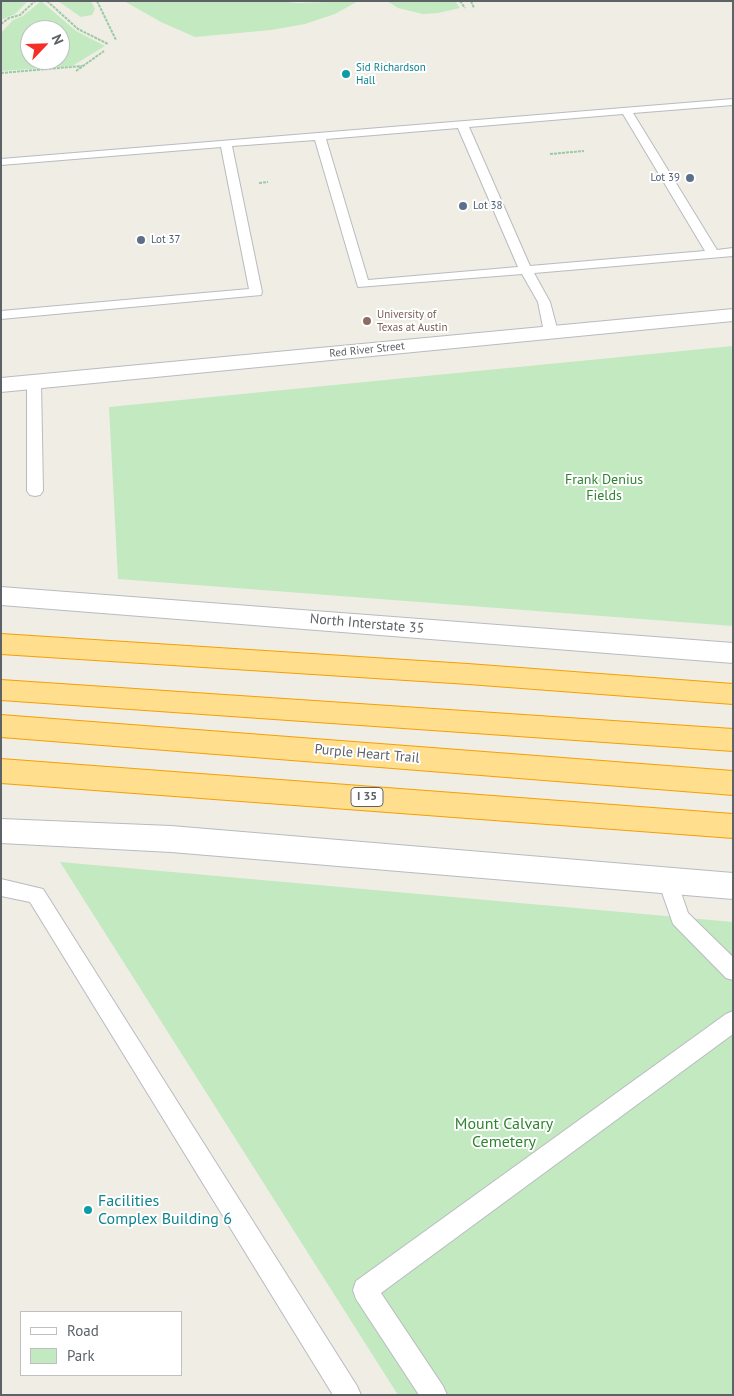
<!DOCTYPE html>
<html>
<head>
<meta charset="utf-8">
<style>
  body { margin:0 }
  #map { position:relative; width:734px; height:1396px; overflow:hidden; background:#f0ede5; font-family:"PT Sans",sans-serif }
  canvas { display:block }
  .frame { position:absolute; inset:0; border:2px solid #5d6267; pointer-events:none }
  .legend { position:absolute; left:20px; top:1311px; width:162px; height:65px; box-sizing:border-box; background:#fff; border:1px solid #bec0c2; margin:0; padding:6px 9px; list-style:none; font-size:15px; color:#5d6267 }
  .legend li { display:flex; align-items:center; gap:10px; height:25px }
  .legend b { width:25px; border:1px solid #bec0c2 }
  .north { position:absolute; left:20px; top:20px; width:50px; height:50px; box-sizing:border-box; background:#fff; border:1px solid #bec0c2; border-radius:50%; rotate:66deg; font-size:14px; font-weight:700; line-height:20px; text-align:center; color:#5d6267 }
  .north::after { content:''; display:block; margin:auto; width:18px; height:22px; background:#f52f27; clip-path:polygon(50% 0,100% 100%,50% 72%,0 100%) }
</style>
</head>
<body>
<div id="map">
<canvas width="734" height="1396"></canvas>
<div class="frame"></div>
<ul class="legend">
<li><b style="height:6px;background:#fff"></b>Road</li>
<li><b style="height:14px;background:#c2e9c0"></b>Park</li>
</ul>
<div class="north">N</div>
</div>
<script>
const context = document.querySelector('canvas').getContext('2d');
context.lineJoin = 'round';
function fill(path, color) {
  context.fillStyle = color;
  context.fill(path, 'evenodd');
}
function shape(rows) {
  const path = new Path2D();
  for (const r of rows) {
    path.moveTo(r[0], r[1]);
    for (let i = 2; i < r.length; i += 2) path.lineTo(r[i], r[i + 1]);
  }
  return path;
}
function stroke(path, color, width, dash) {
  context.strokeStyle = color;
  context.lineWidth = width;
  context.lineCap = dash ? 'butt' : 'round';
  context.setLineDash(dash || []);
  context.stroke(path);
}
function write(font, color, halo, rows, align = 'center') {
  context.font = font + ' "PT Sans",sans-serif';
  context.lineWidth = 4;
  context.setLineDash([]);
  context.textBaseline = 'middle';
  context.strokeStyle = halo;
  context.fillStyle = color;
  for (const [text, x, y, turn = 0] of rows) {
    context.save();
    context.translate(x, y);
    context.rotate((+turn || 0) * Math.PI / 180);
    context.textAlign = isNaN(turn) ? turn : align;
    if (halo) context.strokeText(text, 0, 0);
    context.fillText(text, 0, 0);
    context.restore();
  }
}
fill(shape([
  [1,1,28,1,15,14,1,20],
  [41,1,76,31,105,46,72,66,1,71,1,33,13,20,23,16],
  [30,30,60,30,60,60,30,60],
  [58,1,91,1,95,9,92,15,81,17],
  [124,1,276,1,297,3,358,1,335,14,305,24,271,30,195,37,161,22],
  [387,1,455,1,460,8,438,13,423,14,398,8],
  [733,346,733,626,118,579,109,407],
  [60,862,733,922,733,1395,398,1395]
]), '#c2e9c0');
const service = shape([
  [733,99,733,105,633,113,717,250,733,248,733,256,534,273,550,302,558,332,556,335,546,335,544,332,538,302,522,274,358,287,315,140,232,146,262,292,261,295,1,319,1,311,249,289,221,147,1,165,1,159,733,99],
  [623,114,705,251,530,266,469,127,623,114],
  [458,128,518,267,368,280,326,139,458,128],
  [34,378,41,382,43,491,40,495,35,496,30,495,27,491,27,382,34,378],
  [668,873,675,875,688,913,733,957,733,980,726,978,673,924,658,881,661,875,668,873],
  [1,879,43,889,357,1386,361,1395,333,1395,30,902,1,896,1,879],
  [733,1011,733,1034,381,1293,443,1386,447,1395,419,1395,356,1299,353,1290,356,1281,726,1014,733,1011]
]);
const tertiary = shape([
  [733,309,733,321,1,392,1,378,733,309]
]);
const secondary = shape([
  [1,587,733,643,733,663,1,605,1,587],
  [1,819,171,826,733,873,733,899,171,852,1,843,1,819]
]);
const motorway = shape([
  [1,634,468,664,733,684,733,704,468,684,1,654,1,634],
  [1,680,733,729,733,751,1,700,1,680],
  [1,715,733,771,733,795,1,737,1,715],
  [1,759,733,814,733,838,1,783,1,759]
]);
stroke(service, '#b8bbc0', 2);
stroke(tertiary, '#b8bbc0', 2);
stroke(secondary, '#b7bbc0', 2);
stroke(motorway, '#f69f00', 2);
stroke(shape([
  [47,1,78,29,108,44],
  [97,1,116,40],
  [460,1,465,8],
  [471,1,474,8],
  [1,24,9,18,20,15,35,1],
  [76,71,104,51],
  [1,73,82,66],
  [550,154,584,151],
  [259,183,268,182]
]), '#99cba5', 2, [3, 1]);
fill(service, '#fff');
fill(tertiary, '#fff');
fill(secondary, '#fff');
fill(motorway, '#ffde8e');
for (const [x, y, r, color] of [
  [346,74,5,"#0f9aa8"],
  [690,178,5,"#5c6f8a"],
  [463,206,5,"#5c6f8a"],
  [141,240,5,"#5c6f8a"],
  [367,321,5,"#8d6e63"],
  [88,1210,5,"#0f9aa8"]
]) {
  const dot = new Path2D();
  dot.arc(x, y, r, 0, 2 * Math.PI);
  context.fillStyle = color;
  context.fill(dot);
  stroke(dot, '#fff', 2);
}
write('11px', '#0d838f', '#fff', [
  ["Sid Richardson",356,68],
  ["Hall",356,81]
], 'left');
write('11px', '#4e5e75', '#fff', [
  ["Lot 39",680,178,"right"],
  ["Lot 38",473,206],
  ["Lot 37",151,240]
], 'left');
write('11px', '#785e54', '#fff', [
  ["University of",377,315],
  ["Texas at Austin",377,328]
], 'left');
write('11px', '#5d6267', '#fff', [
  ["Red River Street",367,350,-6]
]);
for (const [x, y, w] of [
  [367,797,32]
]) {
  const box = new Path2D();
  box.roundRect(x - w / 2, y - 9.5, w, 19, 4);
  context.fillStyle = '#fff';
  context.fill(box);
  stroke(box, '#5d6267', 1);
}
write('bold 12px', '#5d6267', null, [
  ["I 35",367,797]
]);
write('14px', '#2f8430', '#fff', [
  ["Frank Denius",604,480],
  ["Fields",604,496]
]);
write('14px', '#5d6267', '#fff', [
  ["North Interstate 35",367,624,5],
  ["Purple Heart Trail",367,754,5]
]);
write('16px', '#2f8430', '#fff', [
  ["Mount Calvary",504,1124],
  ["Cemetery",504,1142]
]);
write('16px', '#0d838f', '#fff', [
  ["Facilities",98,1201],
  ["Complex Building 6",98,1219]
], 'left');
</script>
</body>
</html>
